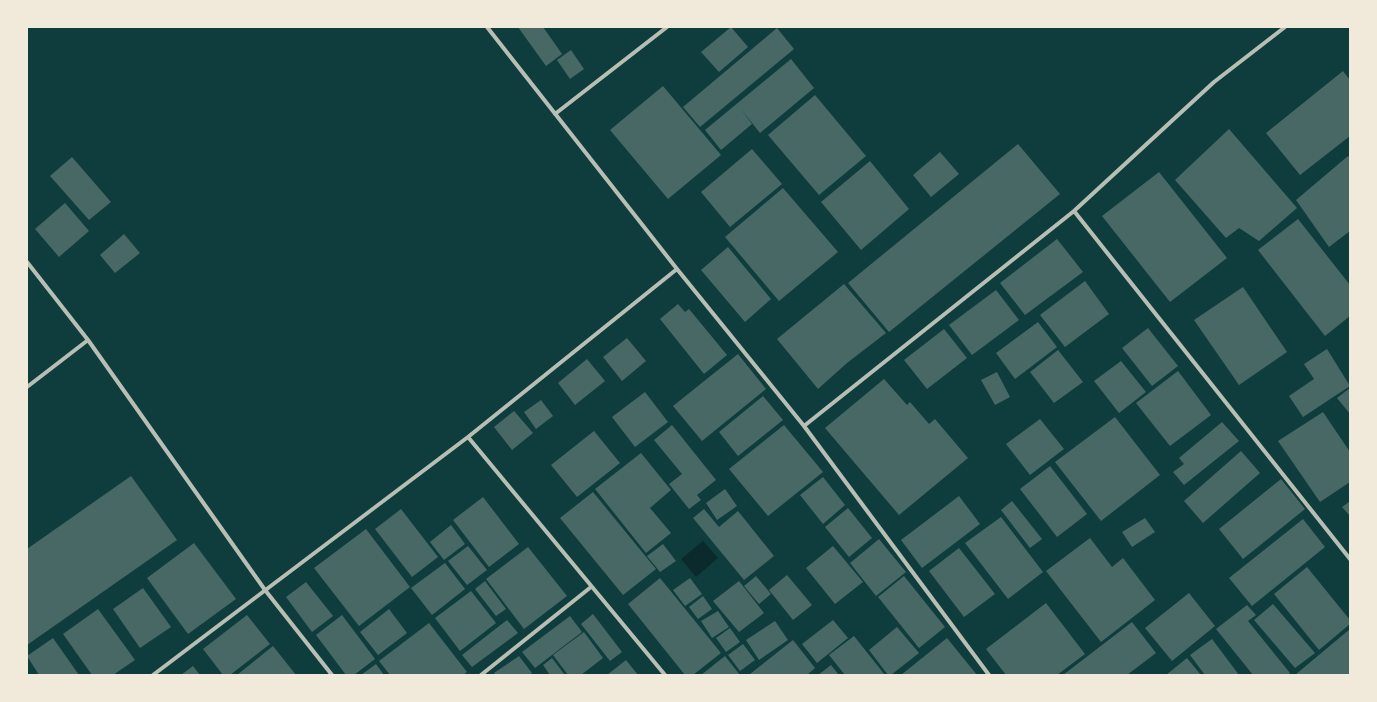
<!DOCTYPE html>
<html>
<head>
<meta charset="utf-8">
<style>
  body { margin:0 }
  #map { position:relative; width:1377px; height:702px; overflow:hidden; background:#0f3d3e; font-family:Helvetica,sans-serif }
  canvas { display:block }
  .frame { position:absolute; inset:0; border:28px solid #f1e9da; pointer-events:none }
</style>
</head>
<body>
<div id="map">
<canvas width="1377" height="702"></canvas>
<div class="frame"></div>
</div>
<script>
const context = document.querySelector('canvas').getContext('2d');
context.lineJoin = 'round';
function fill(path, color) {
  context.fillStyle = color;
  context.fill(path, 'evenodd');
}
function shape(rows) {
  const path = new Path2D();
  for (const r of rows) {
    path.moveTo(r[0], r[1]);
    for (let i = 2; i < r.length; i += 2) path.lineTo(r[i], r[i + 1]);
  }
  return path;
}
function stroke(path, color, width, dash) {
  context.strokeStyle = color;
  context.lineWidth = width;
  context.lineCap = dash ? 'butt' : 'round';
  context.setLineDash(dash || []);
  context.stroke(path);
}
fill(shape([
  [703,541,718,558,696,577,681,559]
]), '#0a2a2b');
fill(shape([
  [518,27,543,27,562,54,546,66],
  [731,27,748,47,719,72,701,52],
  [777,28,794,49,700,127,683,107],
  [571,50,584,69,570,79,557,60],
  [791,59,814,88,760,133,741,109,752,124,721,150,705,130],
  [1343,71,1350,80,1350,136,1300,175,1266,133],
  [663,86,721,155,668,199,610,130],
  [815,95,866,156,819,195,768,135],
  [1229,129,1297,208,1259,241,1239,228,1226,238,1175,180],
  [1018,144,1060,194,889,332,848,283],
  [752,149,782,184,730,227,701,192],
  [940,152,959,174,931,197,913,175],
  [1348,156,1350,158,1350,231,1329,247,1296,200],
  [72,157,111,202,89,220,50,176],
  [870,161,909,209,861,250,821,202],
  [1159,172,1227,258,1170,302,1102,216],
  [783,188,838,252,779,301,725,237],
  [65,203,89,231,59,257,35,229],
  [1298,219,1350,285,1350,316,1325,336,1258,250],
  [124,234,140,253,115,273,100,255],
  [1057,239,1083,272,1025,315,1000,283],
  [728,247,771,299,745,322,701,270],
  [1085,281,1109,314,1065,347,1040,315],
  [844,284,886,333,847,363,818,389,777,339],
  [1243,287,1287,352,1239,385,1194,320],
  [996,290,1019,320,972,355,949,325],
  [678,304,685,312,689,309,727,355,704,374,660,319],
  [1038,322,1057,347,1015,379,996,353],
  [1148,328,1178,366,1152,386,1122,348],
  [944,329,967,358,927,389,904,360],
  [627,338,646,361,622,381,603,357],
  [1327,349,1350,386,1303,417,1289,396,1314,379,1304,364],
  [1058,350,1083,382,1054,403,1030,372],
  [738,354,766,389,702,441,673,406],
  [587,359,605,381,575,405,558,383],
  [1121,361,1146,392,1119,413,1094,381],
  [1178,371,1211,415,1170,446,1136,403],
  [997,372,1010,397,995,405,981,380],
  [884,379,907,405,910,402,929,424,935,419,968,458,899,515,825,428],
  [1350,388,1350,414,1337,398],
  [645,392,668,422,635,447,612,417],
  [763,396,783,420,738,456,719,432],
  [541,400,553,416,536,429,524,412],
  [514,411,533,433,512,450,494,427],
  [1323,412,1350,452,1350,482,1320,502,1278,441],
  [1115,417,1160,475,1101,521,1055,462],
  [1040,419,1064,449,1030,475,1006,444],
  [1222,422,1239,441,1184,485,1173,472,1184,464,1179,458],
  [672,425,716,480,697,495,701,500,689,509,669,484,682,474,654,440],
  [784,425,823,472,768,516,729,469],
  [594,431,620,463,577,497,551,465],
  [1241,451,1260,473,1203,523,1184,501],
  [641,453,671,490,650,508,671,533,646,553,595,489],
  [1050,466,1087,514,1057,537,1020,489],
  [131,476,177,540,27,645,27,549],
  [823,477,845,505,823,524,800,495],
  [1281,479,1305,509,1243,559,1219,529],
  [725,489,737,506,717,520,706,503],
  [593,492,656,569,623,595,560,518],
  [959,496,980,524,922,568,901,540],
  [483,497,519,544,489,567,453,520],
  [1012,501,1042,539,1030,548,1001,510],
  [1350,501,1350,516,1342,507],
  [848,508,872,538,849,557,825,527],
  [401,509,438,557,412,577,375,529],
  [704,509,719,527,738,511,774,556,744,580,693,518],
  [1001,517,1043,572,1008,599,965,543],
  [1145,518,1155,532,1132,547,1122,532],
  [1303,519,1325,547,1252,606,1229,578],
  [451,525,465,544,444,560,430,542],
  [366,529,410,587,359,626,314,568],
  [1090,538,1112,567,1123,558,1155,600,1101,642,1046,571],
  [879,539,906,572,876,596,850,563],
  [194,543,236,599,188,634,147,578],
  [663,544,676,561,660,572,647,556],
  [468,546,487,570,467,585,448,561],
  [833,546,863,582,835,604,806,568],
  [528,547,567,596,524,629,486,579],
  [959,548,995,594,964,617,929,571],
  [445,563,465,589,432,615,411,588],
  [1307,567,1350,620,1350,624,1319,650,1274,594],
  [787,575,812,605,793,620,769,590],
  [756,576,771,594,759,604,744,586],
  [904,576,945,627,919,648,878,597],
  [660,578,721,653,693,675,685,675,628,604],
  [690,578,702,594,685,606,673,590],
  [485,581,506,609,496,616,475,589],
  [739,581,764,613,739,632,713,601],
  [306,582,333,616,312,632,286,597],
  [143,588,171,627,140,648,113,609],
  [471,591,496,623,460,651,435,618],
  [1189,593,1215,626,1172,661,1145,628],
  [703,596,712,609,698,619,689,607],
  [1046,603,1085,654,1057,675,1006,675,986,649],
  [1273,604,1315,653,1295,668,1254,620],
  [1247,605,1256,615,1248,621,1290,673,1288,675,1253,675,1216,629],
  [98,609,135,660,113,675,92,675,63,634],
  [389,609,407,633,378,655,360,632],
  [718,611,729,627,712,638,701,621],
  [593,614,622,652,610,661,581,624],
  [247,615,270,644,230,675,223,675,203,649],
  [342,615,375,659,354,675,346,675,316,635],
  [570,616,582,632,535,668,522,652],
  [507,620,518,633,472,667,462,655],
  [833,620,848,638,817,663,802,644],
  [775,621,788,640,759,660,746,640],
  [1132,622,1156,653,1127,675,1063,675],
  [429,623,467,672,463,675,390,675,379,661],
  [897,627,919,653,891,675,888,675,869,650],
  [730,628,740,642,726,652,716,638],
  [1350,629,1350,675,1295,675],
  [584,632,603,658,581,675,568,675,553,655],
  [854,636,885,675,845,675,829,655],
  [53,638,79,675,39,675,27,656],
  [947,638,977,675,901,675],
  [1212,639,1239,675,1205,675,1190,655],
  [793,640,815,668,807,675,751,675,750,674],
  [743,644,755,660,740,671,728,655],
  [273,646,296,675,237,675],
  [519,656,532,673,529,675,496,675,494,673],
  [725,656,740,675,701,675],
  [552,658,565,675,550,675,543,665],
  [1187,658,1201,675,1166,675],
  [626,660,638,675,607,675],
  [376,664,384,675,361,675],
  [831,665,839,675,818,675],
  [193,666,200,675,181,675]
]), '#486865');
stroke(shape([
  [487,27,677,269,804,426,989,675],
  [555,114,667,27],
  [1074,211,1350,559],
  [27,262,88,340,265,590,332,675],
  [27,387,88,340],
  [804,426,1074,211,1214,82,1285,27],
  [468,437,665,675],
  [153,675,468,437,677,269],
  [481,675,591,587]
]), '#b8beb3', 4);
</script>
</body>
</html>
